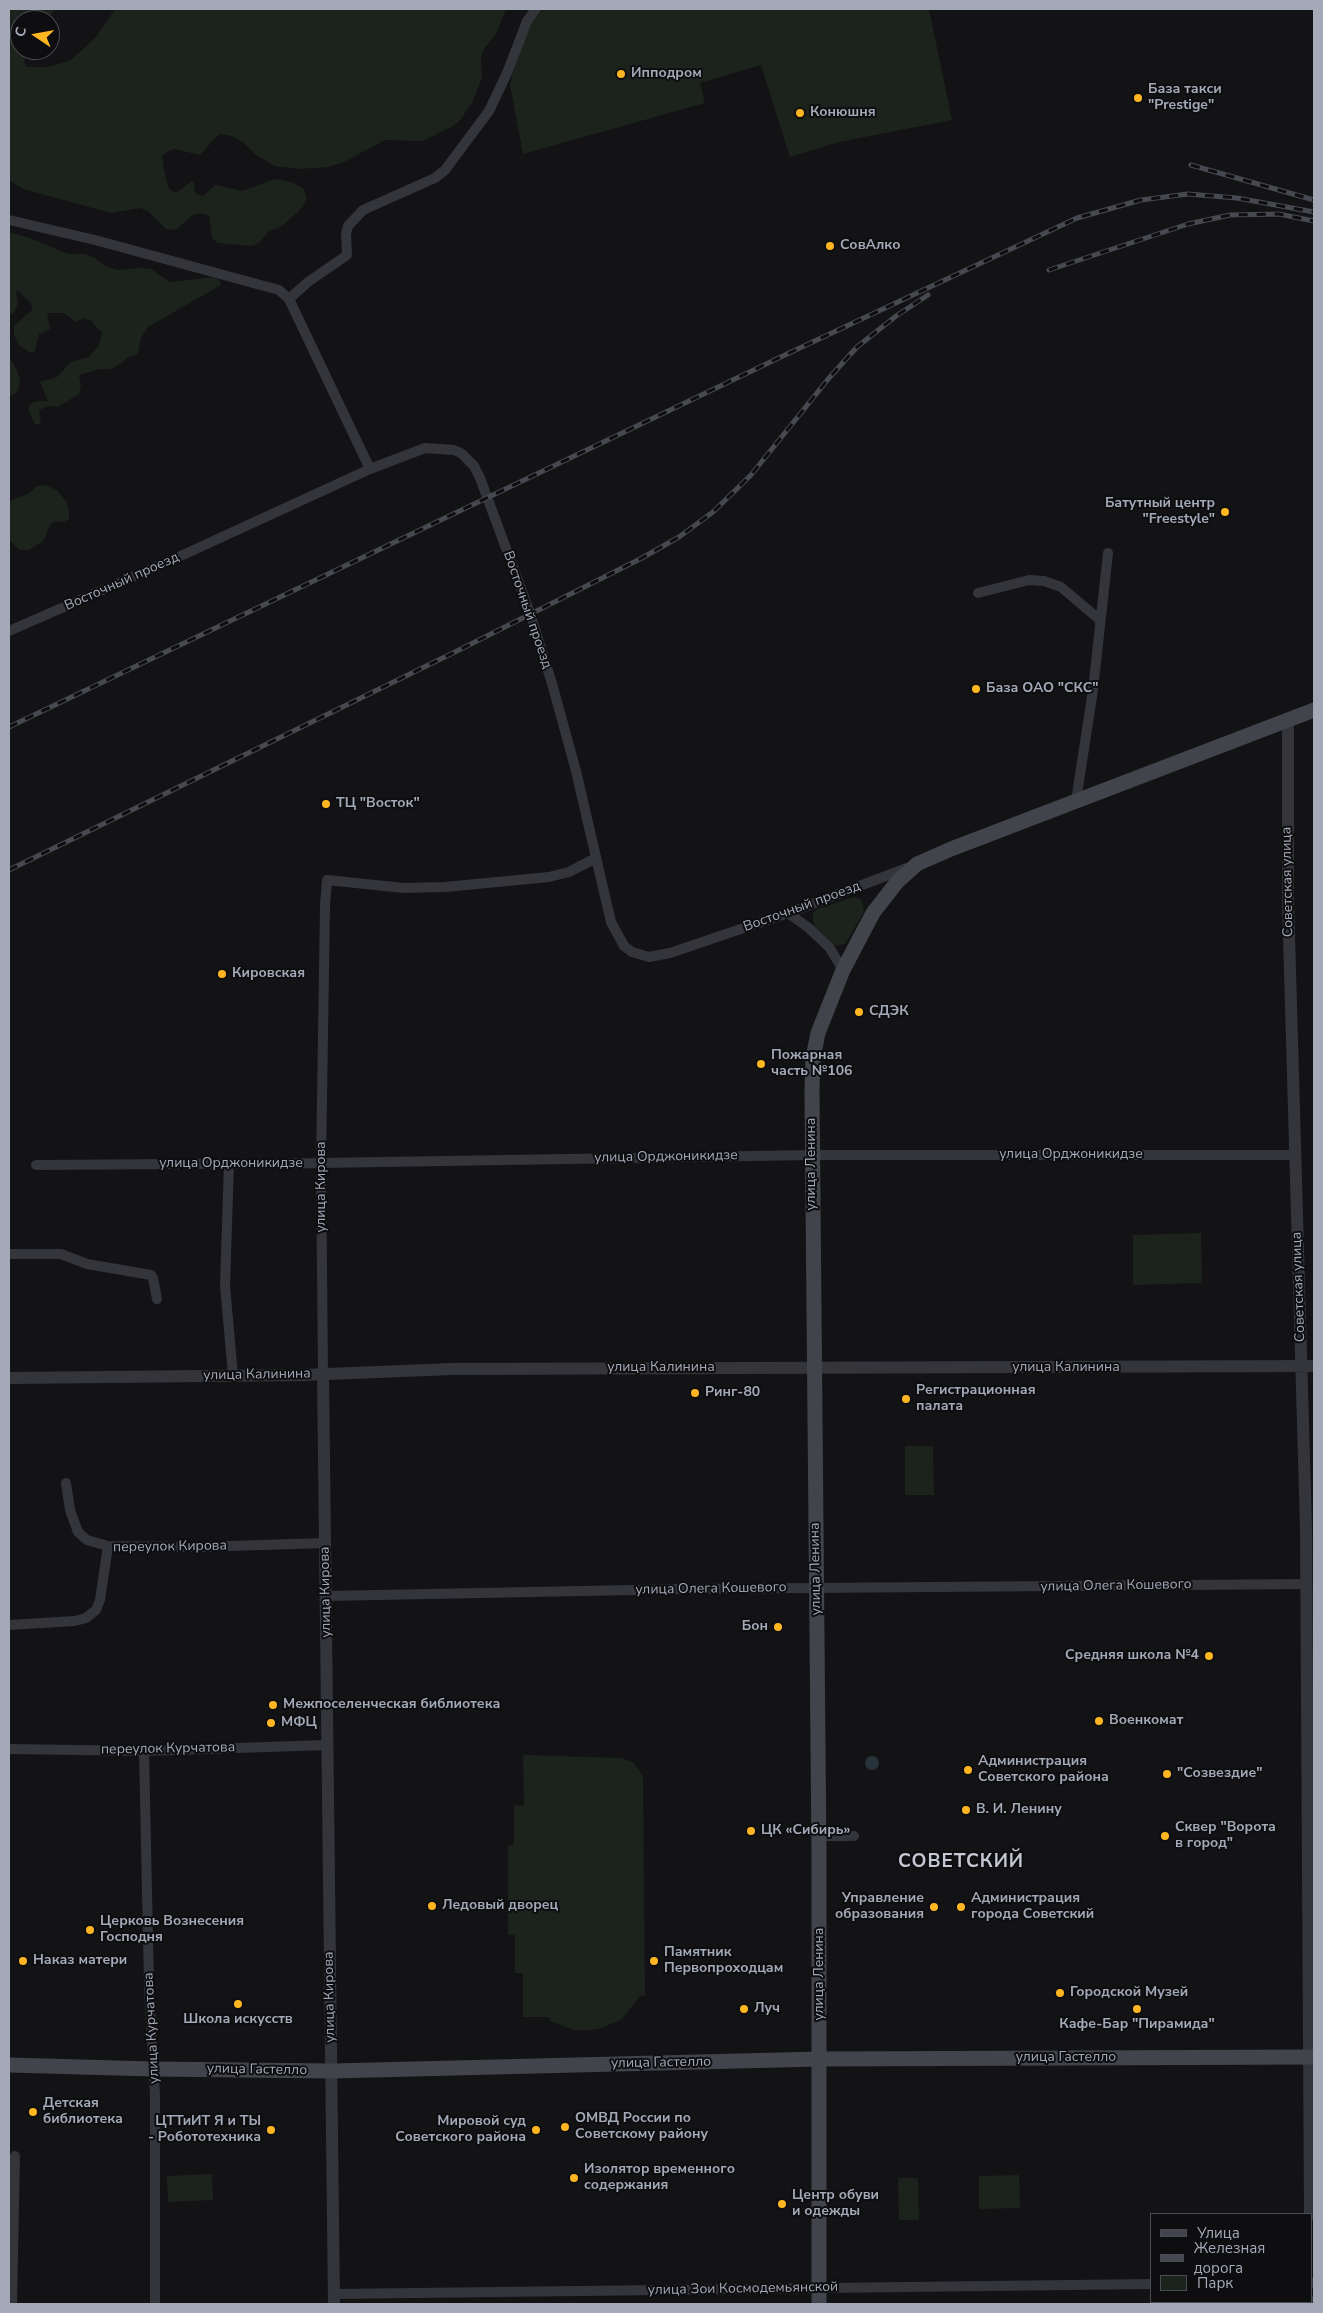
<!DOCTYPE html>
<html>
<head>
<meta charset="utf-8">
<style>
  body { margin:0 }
  #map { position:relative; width:1323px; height:2313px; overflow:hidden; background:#131315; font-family:"Nunito Sans",sans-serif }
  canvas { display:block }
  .frame { position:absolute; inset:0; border:10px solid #a3a9b7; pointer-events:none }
  .legend { position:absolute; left:1150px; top:2213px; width:162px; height:90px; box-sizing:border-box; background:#0e0e10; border:1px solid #4a4c53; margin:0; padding:6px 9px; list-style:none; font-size:15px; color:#a3a9b7 }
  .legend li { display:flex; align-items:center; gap:10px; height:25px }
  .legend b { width:25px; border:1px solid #4a4c53 }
  .north { position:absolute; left:10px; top:10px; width:50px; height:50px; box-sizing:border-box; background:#0e0e10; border:1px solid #4a4c53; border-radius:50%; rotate:282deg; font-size:14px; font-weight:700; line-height:20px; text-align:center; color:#a3a9b7 }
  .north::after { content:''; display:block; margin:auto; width:18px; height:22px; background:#ffb621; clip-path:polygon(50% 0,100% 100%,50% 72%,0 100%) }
</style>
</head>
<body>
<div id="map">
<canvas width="1323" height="2313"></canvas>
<div class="frame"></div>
<ul class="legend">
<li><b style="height:6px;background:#42444b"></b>Улица</li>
<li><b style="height:6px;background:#474950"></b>Железная дорога</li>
<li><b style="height:14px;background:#1b231c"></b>Парк</li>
</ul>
<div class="north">С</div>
</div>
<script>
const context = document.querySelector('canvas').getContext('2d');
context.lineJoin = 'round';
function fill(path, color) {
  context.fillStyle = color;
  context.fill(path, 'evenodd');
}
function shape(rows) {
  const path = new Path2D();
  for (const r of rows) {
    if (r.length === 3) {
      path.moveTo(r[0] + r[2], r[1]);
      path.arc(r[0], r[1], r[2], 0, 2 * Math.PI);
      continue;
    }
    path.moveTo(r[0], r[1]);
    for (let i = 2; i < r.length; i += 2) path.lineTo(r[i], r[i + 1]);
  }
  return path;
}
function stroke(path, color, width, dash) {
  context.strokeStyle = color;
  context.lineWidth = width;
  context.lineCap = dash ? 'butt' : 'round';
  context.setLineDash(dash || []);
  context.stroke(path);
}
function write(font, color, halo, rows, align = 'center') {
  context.font = font + ' "Nunito Sans",sans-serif';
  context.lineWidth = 4;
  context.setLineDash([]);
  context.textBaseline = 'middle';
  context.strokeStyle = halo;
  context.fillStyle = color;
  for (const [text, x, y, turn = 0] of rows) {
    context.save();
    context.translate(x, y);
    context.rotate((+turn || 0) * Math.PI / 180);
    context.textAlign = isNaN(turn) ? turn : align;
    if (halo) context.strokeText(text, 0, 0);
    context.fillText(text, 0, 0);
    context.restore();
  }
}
fill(shape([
  [9,9,55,9,47,20,20,20,20,50,28,50,24,62,27,67,47,67,70,61,96,37,115,9,506,9,496,34,483,50,481,59,482,78,473,101,461,119,455,125,423,141,385,140,344,162,328,167,299,169,275,166,256,155,244,143,232,136,219,134,200,155,174,149,168,151,162,156,165,174,169,189,176,193,192,181,195,184,194,191,198,195,203,196,215,185,242,191,275,179,292,182,304,189,307,199,300,210,282,226,268,232,259,243,252,246,218,243,212,238,209,215,199,213,193,215,177,229,170,230,165,228,148,211,140,208,111,213,23,189,9,180],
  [544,9,929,9,952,120,839,142,790,157,761,65,700,83,705,103,523,154,510,85,516,58,532,22],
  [9,232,30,238,68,254,85,254,95,258,105,266,118,270,141,268,151,269,170,282,214,277,220,281,221,285,148,327,141,338,138,353,134,356,126,358,122,363,111,369,100,369,79,375,81,386,79,394,58,407,48,406,39,410,41,425,35,424,28,409,30,404,36,401,48,401,40,382,57,377,71,362,89,357,99,345,102,333,90,320,84,318,76,322,64,313,47,313,50,329,39,334,34,353,29,352,19,345,14,335,14,326,32,310,32,305,18,290,16,292,18,303,15,311,12,314,9,312],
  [9,356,18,372,20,382,17,392,9,397],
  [45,485,57,490,67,502,69,512,69,519,64,522,55,521,50,525,43,541,29,550,19,550,9,539,9,501,28,494,37,486],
  [854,897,862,900,864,912,845,944,834,946,815,926,813,920,813,913,817,909],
  [1201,1233,1202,1283,1133,1285,1133,1235],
  [933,1446,934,1495,905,1495,905,1446],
  [523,1755,621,1758,633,1762,643,1776,645,1995,640,1996,622,2019,602,2028,592,2030,574,2030,550,2021,549,2017,523,2017,523,1973,515,1973,515,1935,508,1935,508,1845,514,1845,514,1806,524,1805],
  [212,2174,213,2200,168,2202,167,2176],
  [1019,2175,1020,2208,979,2209,979,2176],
  [898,2178,918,2178,919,2220,899,2220]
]), '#1b231c');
fill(shape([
  [872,1763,7]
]), '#28323a');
stroke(shape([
  [9,220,95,240,279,290,289,299,370,469],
  [289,299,308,282,347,255,346,234,348,226,363,210,435,178,445,170,489,111,507,73,527,21,536,9],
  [978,593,1029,580,1044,581,1061,587,1100,620],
  [9,631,185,554,370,469,425,448,454,450,461,453,474,466,480,478,530,613,553,687,576,771,611,922,624,946,632,952,649,957,670,953,788,913,907,868],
  [1076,801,1093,690,1108,553],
  [788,913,809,928,829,947,843,970],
  [229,1163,225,1286,233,1375],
  [36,1165,321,1163,812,1155,1295,1155],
  [9,1254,61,1254,87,1264,151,1275,153,1278,157,1299],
  [323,1373,321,1163,325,906,327,880,404,888,445,887,549,877,569,872,596,858],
  [66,1483,70,1510,78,1532,87,1540,108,1546],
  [326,1596,685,1589,1307,1584],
  [9,1625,75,1621,86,1618,96,1610,100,1600,108,1546,198,1547,325,1543],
  [9,1749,144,1751,328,1745],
  [144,1751,149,1986,155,2096,155,2304],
  [819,1836,854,1836],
  [1312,2283,1314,2283],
  [334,2294,1152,2284],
  [12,2304,15,2156]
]), '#34353b', 10);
stroke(shape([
  [1288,720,1288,901,1306,1528,1310,2214],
  [323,1373,334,2304],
  [9,1378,303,1375,452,1369,1314,1366],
  [1311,2304,1311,2302]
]), '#34353b', 12);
stroke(shape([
  [9,2065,153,2069,332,2071,820,2059,1314,2057],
  [819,2304,819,1855,812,1090,813,1058,818,1033,843,970,873,913,897,882,917,864,951,849,1314,710]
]), '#42444b', 15);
const rail = shape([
  [1191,165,1314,200],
  [1049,270,1188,224,1230,215,1279,214,1314,221],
  [9,727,787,354,1077,218,1141,200,1188,194,1237,198,1314,212],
  [9,870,459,650,642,558,679,537,713,512,751,475,829,378,857,347,896,316,928,295]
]);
stroke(rail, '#474950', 5);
stroke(rail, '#0e0e10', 3, [9]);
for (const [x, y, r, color] of [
  [621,74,5,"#ffb621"],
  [1138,98,5,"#ffb621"],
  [800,113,5,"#ffb621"],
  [830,246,5,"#ffb621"],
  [1225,512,5,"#ffb621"],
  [976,689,5,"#ffb621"],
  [326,804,5,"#ffb621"],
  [222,974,5,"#ffb621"],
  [859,1012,5,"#ffb621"],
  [761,1064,5,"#ffb621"],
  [695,1393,5,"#ffb621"],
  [906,1399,5,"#ffb621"],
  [778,1627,5,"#ffb621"],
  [1209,1656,5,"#ffb621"],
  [273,1705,5,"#ffb621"],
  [1099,1721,5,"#ffb621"],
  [271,1723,5,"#ffb621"],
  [968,1770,5,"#ffb621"],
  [1167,1774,5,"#ffb621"],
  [966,1810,5,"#ffb621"],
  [751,1831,5,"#ffb621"],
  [1165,1836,5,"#ffb621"],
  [432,1906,5,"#ffb621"],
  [934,1907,5,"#ffb621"],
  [961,1907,5,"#ffb621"],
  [90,1930,5,"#ffb621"],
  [23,1961,5,"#ffb621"],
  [654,1961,5,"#ffb621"],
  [1060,1993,5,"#ffb621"],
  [238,2004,5,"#ffb621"],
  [744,2009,5,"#ffb621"],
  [1137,2009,5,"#ffb621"],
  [33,2112,5,"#ffb621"],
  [565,2127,5,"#ffb621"],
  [271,2130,5,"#ffb621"],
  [536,2130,5,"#ffb621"],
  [574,2178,5,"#ffb621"],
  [782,2204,5,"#ffb621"]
]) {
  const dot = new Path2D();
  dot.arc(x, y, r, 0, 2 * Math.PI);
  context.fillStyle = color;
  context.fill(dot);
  stroke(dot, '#0e0e10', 2);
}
write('bold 14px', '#a3a9b7', '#0e0e10', [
  ["Ипподром",631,74],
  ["База такси",1148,90],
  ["\"Prestige\"",1148,106],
  ["Конюшня",810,113],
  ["СовАлко",840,246],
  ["Батутный центр",1215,504,"right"],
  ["\"Freestyle\"",1215,520,"right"],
  ["База ОАО \"СКС\"",986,689],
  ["ТЦ \"Восток\"",336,804],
  ["Кировская",232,974],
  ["СДЭК",869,1012],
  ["Пожарная",771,1056],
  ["часть №106",771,1072],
  ["Регистрационная",916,1391],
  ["палата",916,1407],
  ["Ринг-80",705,1393],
  ["Бон",768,1627,"right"],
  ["Средняя школа №4",1199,1656,"right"],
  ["Межпоселенческая библиотека",283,1705],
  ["Военкомат",1109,1721],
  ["МФЦ",281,1723],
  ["Администрация",978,1762],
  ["Советского района",978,1778],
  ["\"Созвездие\"",1177,1774],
  ["В. И. Ленину",976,1810],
  ["Сквер \"Ворота",1175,1828],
  ["в город\"",1175,1844],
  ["ЦК «Сибирь»",761,1831],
  ["Управление",924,1899,"right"],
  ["образования",924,1915,"right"],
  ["Администрация",971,1899],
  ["города Советский",971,1915],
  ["Ледовый дворец",442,1906],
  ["Церковь Вознесения",100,1922],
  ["Господня",100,1938],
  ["Памятник",664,1953],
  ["Первопроходцам",664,1969],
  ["Наказ матери",33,1961],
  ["Городской Музей",1070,1993],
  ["Луч",754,2009],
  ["Школа искусств",238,2020,"center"],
  ["Кафе-Бар \"Пирамида\"",1137,2025,"center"],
  ["Детская",43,2104],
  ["библиотека",43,2120],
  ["ОМВД России по",575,2119],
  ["Советскому району",575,2135],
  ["ЦТТиИТ Я и ТЫ",261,2122,"right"],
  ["- Робототехника",261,2138,"right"],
  ["Мировой суд",526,2122,"right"],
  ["Советского района",526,2138,"right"],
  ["Изолятор временного",584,2170],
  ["содержания",584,2186],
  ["Центр обуви",792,2196],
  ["и одежды",792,2212]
], 'left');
write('14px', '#a3a9b7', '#0e0e10', [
  ["Восточный проезд",122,582,-24],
  ["Восточный проезд",527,610,71],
  ["Советская улица",1288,882,-91],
  ["Восточный проезд",802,907,-20],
  ["улица Орджоникидзе",1071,1155],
  ["улица Орджоникидзе",666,1157,-1],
  ["улица Орджоникидзе",231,1164],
  ["улица Ленина",812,1164,-90],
  ["улица Кирова",322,1187,-90],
  ["Советская улица",1299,1287,-92],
  ["улица Калинина",661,1368],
  ["улица Калинина",1066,1368],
  ["улица Калинина",257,1375,-1],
  ["переулок Кирова",170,1547,-1],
  ["улица Ленина",816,1569,-91],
  ["улица Олега Кошевого",1116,1586,-1],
  ["улица Олега Кошевого",711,1589,-1],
  ["улица Кирова",326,1592,-91],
  ["переулок Курчатова",168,1749,-1],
  ["улица Ленина",820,1974,-90],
  ["улица Кирова",330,1997,-91],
  ["улица Курчатова",152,2028,-93],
  ["улица Гастелло",1066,2058],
  ["улица Гастелло",661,2063,-1],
  ["улица Гастелло",257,2070,1],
  ["улица Зои Космодемьянской",743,2289,-1]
]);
context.letterSpacing = '1px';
write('bold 19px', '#c5c8d3', '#0e0e10', [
  ["СОВЕТСКИЙ",961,1862]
]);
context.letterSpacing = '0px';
</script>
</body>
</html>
